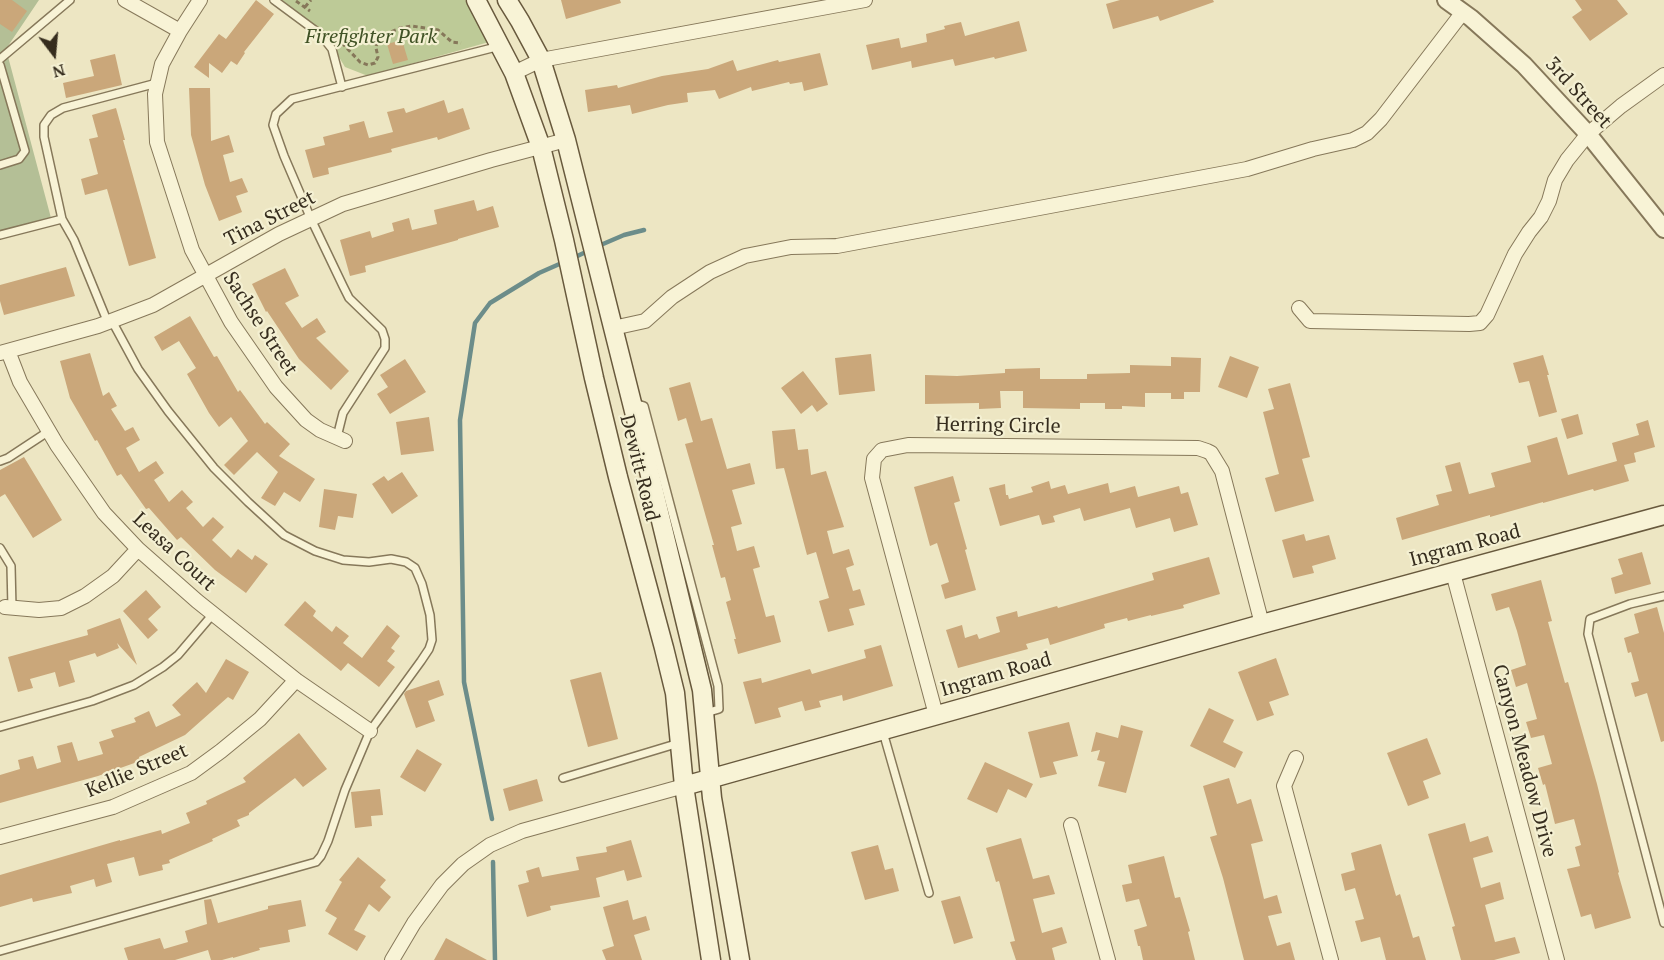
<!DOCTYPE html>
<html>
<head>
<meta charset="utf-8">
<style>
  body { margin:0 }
  #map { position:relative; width:1664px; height:960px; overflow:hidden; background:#ede6c3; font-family:"PT Serif",serif }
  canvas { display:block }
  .north { position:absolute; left:24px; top:24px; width:60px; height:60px; -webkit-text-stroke:4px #f4f0d2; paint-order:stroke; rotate:164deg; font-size:16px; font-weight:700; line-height:24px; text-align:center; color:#362d1e }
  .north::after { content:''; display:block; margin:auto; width:21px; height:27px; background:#362d1e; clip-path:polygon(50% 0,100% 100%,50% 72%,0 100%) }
</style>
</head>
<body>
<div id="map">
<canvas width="1664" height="960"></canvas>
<div class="north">N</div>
</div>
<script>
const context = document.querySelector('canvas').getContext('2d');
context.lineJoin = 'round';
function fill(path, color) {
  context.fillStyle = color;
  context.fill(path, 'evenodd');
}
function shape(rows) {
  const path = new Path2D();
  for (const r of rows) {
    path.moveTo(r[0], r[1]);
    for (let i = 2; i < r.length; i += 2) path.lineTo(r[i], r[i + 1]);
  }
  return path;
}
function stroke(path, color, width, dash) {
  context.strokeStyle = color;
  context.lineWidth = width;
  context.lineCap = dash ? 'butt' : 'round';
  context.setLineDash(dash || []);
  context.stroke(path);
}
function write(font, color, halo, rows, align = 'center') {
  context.font = font + ' "PT Serif",serif';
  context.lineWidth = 4.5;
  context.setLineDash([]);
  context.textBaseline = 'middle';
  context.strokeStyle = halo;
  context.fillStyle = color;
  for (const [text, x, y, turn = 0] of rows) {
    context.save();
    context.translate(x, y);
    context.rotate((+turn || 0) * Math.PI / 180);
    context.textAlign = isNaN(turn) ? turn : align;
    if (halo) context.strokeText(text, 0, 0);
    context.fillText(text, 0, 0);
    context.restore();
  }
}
fill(shape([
  [282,0,465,0,489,42,368,76,345,67,325,34]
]), '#bdca97');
fill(shape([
  [0,0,39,0,6,49,51,218,0,232]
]), '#b4bf96');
stroke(shape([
  [596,247,624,235,644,230],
  [571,259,588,251],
  [492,819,464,682,460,420,475,323,490,303,539,273,564,262],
  [493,862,495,960]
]), '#6c8d8a', 4.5);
fill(shape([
  [0,0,12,0,27,11,12,32,0,24],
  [256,0,274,14,244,52,245,53,237,65,231,61,222,73,209,63,209,78,194,67,219,34,226,39],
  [561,0,620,0,621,3,566,19],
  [1120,0,1213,0,1214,2,1160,21,1158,16,1113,29,1106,4],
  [1575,0,1617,0,1628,14,1590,41,1572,17,1582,10],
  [1019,21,1027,51,995,59,994,57,955,66,953,59,912,68,911,61,872,70,866,45,899,38,901,48,927,42,926,34,945,29,944,26,961,22,965,36],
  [402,40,408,60,393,64,387,44],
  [820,53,828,85,804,91,802,82,790,84,789,82,752,91,751,87,719,99,715,90,687,93,688,102,668,105,632,114,630,105,588,112,585,90,617,85,618,88,662,76,708,69,733,60,737,71,778,60,779,62],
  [115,54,122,85,66,98,63,83,94,76,90,60],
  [189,88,210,88,211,141,229,135,234,152,223,155,230,182,242,178,248,192,236,196,242,212,219,221,205,185,191,135],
  [444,100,448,113,463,108,470,129,438,140,437,137,391,149,392,152,328,168,329,174,313,178,305,150,325,145,323,137,350,130,349,125,364,121,369,138,393,132,387,112,404,108,406,113],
  [116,108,125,140,123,140,156,258,129,266,107,189,85,195,81,179,98,174,89,139,98,137,92,115],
  [474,200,477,211,493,206,499,227,458,239,458,240,365,266,366,272,350,276,340,240,370,231,372,238,394,231,392,223,409,218,412,230,437,224,434,210],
  [66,267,75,296,4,315,0,301,0,285],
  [285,268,299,296,285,303,302,328,317,318,326,332,316,338,349,371,331,390,299,359,267,311,266,312,252,284],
  [190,316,214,357,217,356,238,392,240,390,265,424,267,422,290,444,279,456,315,479,300,502,284,492,275,506,261,498,278,472,257,452,234,475,224,465,248,441,231,417,219,427,209,413,187,374,196,368,179,341,162,351,154,337],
  [90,353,103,396,109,392,117,406,111,409,125,431,133,427,140,440,126,448,139,472,156,461,164,473,154,480,169,502,182,490,193,502,186,508,203,527,213,517,224,527,212,540,231,558,238,549,252,560,255,555,268,564,246,593,215,570,181,537,177,540,149,508,146,509,121,474,117,476,97,440,95,441,70,398,60,361],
  [871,354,875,391,839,395,835,358],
  [1543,355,1549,375,1547,375,1557,412,1539,417,1529,381,1519,383,1513,363],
  [1230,356,1259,367,1247,398,1218,387],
  [1171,357,1201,358,1200,392,1184,392,1184,399,1171,399,1171,393,1145,393,1145,407,1122,406,1122,409,1105,409,1105,403,1080,403,1080,409,1023,408,1023,391,1000,391,1001,408,979,409,979,403,925,404,925,375,957,376,1005,373,1005,369,1040,368,1040,379,1087,379,1087,374,1130,373,1130,365,1171,366],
  [405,359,426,392,390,414,377,394,388,387,380,375],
  [803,371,828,404,817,412,812,405,801,414,781,388],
  [690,382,701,421,712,418,727,469,750,463,755,484,732,490,742,524,731,527,737,551,754,546,760,567,753,569,766,617,774,615,781,642,738,654,734,639,736,639,726,602,731,600,725,577,721,578,712,545,714,545,685,444,693,442,686,418,678,421,669,388],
  [1290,383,1310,457,1302,459,1314,501,1275,512,1265,478,1279,474,1263,412,1274,409,1268,389],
  [1578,414,1583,434,1567,439,1561,419],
  [429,417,434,451,401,455,396,422],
  [1648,420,1655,447,1634,453,1636,462,1624,465,1629,481,1594,491,1593,489,1543,503,1543,502,1490,517,1490,515,1402,540,1396,518,1439,505,1436,495,1452,491,1445,466,1460,462,1469,494,1495,487,1491,473,1531,462,1527,446,1557,437,1568,475,1617,461,1612,443,1639,435,1636,424],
  [795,429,798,450,808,449,811,475,826,471,844,527,827,531,833,554,849,549,854,565,846,568,853,591,860,589,865,605,849,609,854,625,828,632,819,601,829,598,816,552,807,555,784,468,776,469,772,431],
  [24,457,62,520,33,538,5,494,0,497,0,470],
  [402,472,418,496,392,514,372,484,384,476,388,481],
  [953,476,960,501,954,503,967,549,965,550,976,590,945,599,941,585,949,582,937,543,930,546,914,487],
  [1049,481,1051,489,1065,485,1068,494,1108,483,1110,493,1135,486,1138,497,1179,486,1181,494,1188,492,1198,525,1174,532,1170,518,1136,528,1130,508,1084,521,1080,508,1053,516,1055,522,1042,525,1039,515,1000,526,989,488,1005,484,1006,495,1008,495,1009,499,1033,492,1031,487],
  [324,489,357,494,353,518,338,516,335,530,319,527],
  [1304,534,1306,541,1329,535,1336,559,1312,566,1314,573,1293,578,1282,540],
  [1642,552,1651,584,1615,594,1611,578,1623,574,1618,559],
  [1209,557,1220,594,1183,605,1184,608,1151,616,1151,615,1128,621,1127,618,1104,624,1105,628,1050,645,1048,638,1026,644,1028,649,958,668,946,630,962,625,965,638,977,634,979,639,1000,632,996,617,1017,611,1018,617,1057,606,1058,608,1154,580,1152,573],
  [1541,580,1552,621,1548,622,1565,683,1568,682,1597,784,1619,872,1618,873,1631,918,1595,929,1591,914,1581,917,1567,869,1580,866,1575,847,1581,845,1574,819,1555,824,1545,784,1543,785,1538,768,1552,764,1544,735,1531,738,1526,722,1537,719,1527,683,1516,687,1511,670,1526,665,1517,631,1509,607,1496,611,1491,594],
  [146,590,161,607,148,619,158,630,148,639,123,611],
  [305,601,316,611,313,616,332,632,336,626,349,636,343,643,362,658,387,625,400,636,391,648,395,651,387,661,395,667,379,687,348,663,341,671,284,625],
  [1657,607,1664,633,1664,741,1661,742,1647,693,1635,697,1631,683,1639,681,1631,652,1628,653,1624,638,1639,633,1634,614],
  [120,618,137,665,117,643,119,648,97,657,95,653,69,661,75,682,59,687,55,672,30,679,33,688,18,692,8,657,88,635,87,630],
  [881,645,893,686,843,701,842,695,819,701,821,707,805,711,802,701,778,708,781,717,755,724,743,682,761,678,762,683,810,669,812,674,866,658,864,650],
  [1276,658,1289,695,1269,702,1274,715,1257,721,1238,672],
  [226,659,249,672,233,700,228,697,185,735,139,757,140,761,98,776,0,803,0,775,20,769,18,760,33,756,37,769,61,762,57,746,72,742,78,761,103,754,99,742,114,737,111,730,136,722,134,718,149,711,156,727,181,715,172,705,197,682,206,693],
  [601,672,618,739,588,747,570,680],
  [439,680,444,695,428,701,435,721,416,728,404,694,406,691],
  [1209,708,1234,720,1223,742,1243,752,1235,768,1190,746],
  [1069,722,1078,756,1053,762,1057,774,1040,778,1028,732],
  [1121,725,1143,731,1126,793,1098,786,1105,762,1097,760,1100,750,1091,752,1096,732,1118,738],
  [299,733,327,769,303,787,295,778,249,813,249,815,237,820,240,826,212,839,213,841,169,860,170,863,162,865,163,870,139,876,134,857,107,864,112,882,96,887,94,879,70,886,72,893,33,902,32,898,0,907,0,875,120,840,120,841,161,830,162,834,190,823,186,813,207,804,206,801,246,782,243,778],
  [1427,738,1441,774,1423,781,1429,798,1408,806,1387,753],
  [417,749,442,764,425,792,400,777],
  [985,762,1033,784,1026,798,1008,789,997,813,967,799],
  [1229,778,1237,804,1251,799,1263,841,1251,844,1264,899,1277,895,1282,913,1268,916,1277,946,1290,942,1295,960,1244,960,1223,878,1210,837,1217,835,1203,786],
  [537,779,543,801,509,811,503,789],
  [380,789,383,815,371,816,372,826,355,828,351,792],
  [1465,823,1470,842,1488,836,1493,852,1473,858,1481,888,1500,882,1504,899,1485,905,1495,942,1515,937,1520,953,1494,960,1461,960,1452,927,1455,926,1428,834],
  [1021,838,1033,879,1049,875,1055,894,1033,899,1042,933,1062,927,1067,943,1052,948,1055,960,1016,960,1010,942,1015,941,999,881,996,882,986,848],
  [631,840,642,877,627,881,624,870,596,878,600,897,550,906,551,910,527,917,518,885,529,882,526,871,539,867,542,877,579,870,576,857,607,852,606,847],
  [1381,844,1396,896,1400,894,1413,938,1419,936,1426,960,1386,960,1380,937,1361,942,1355,921,1364,919,1355,888,1345,891,1341,874,1355,870,1351,853],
  [878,845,885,870,893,868,899,891,865,900,851,852],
  [1164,856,1175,898,1180,897,1190,931,1188,932,1195,960,1143,960,1140,946,1138,946,1134,930,1147,926,1139,899,1126,902,1122,885,1132,883,1128,865],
  [358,857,386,880,380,887,391,897,379,912,369,904,354,930,366,936,357,951,328,934,337,918,325,911,342,882,339,880],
  [960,896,973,938,954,944,941,901],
  [211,899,218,923,268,909,268,906,301,900,306,926,288,930,290,942,259,948,260,950,233,958,233,957,222,960,211,960,208,950,175,960,128,960,124,948,160,938,164,949,188,942,185,931,207,924,204,900],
  [628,900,633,920,646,916,650,930,634,935,642,960,606,960,602,950,614,946,603,907],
  [446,938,487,960,434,960]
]), '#caa77a');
const service = shape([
  [274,0,320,34,332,49,342,87],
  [0,59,70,0],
  [0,65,25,151,19,159,0,165],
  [62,219,44,137,44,125,51,115,63,108,157,83],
  [0,235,62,219,74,240,108,323],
  [634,403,644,406,718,686,719,709,706,713],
  [337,437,343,413,385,348,385,339,382,330,349,298,343,286,311,219,284,156,273,125,276,114,292,99,500,46],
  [0,461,8,458,49,431],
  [0,548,11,566,12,608],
  [1664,596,1630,604,1590,619,1588,634,1664,923],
  [0,727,92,701,134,685,163,667,178,655,213,614],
  [883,732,929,893],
  [563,778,679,743],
  [0,951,316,862,321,856,328,841,345,790,370,731,421,661,429,649,432,640,430,615,422,584,415,568,406,562,391,559,369,562,343,560,315,551,284,535,248,502,214,468,168,411,138,369,112,321]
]);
const minor = shape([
  [125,0,180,31],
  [200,0,180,31,162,64,155,94,157,142,192,250,231,322,276,387,306,420,320,430,345,441],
  [514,73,541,60,865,0],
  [1299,308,1310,321,1469,324,1480,323,1487,315,1515,254,1529,232,1541,217,1549,201,1555,180,1567,160,1588,134,1621,106,1664,75],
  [613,328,645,321,672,297,710,272,745,256,791,247,837,246,1247,169,1313,149,1353,140,1367,133,1381,119,1463,12],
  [8,351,20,382,57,445,104,513,138,549,197,601,296,680,370,731],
  [0,353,98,326,153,305,279,234,343,204,491,160,566,140],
  [1453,573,1557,960],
  [5,607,39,610,61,608,85,596,113,576,138,549],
  [936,715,872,478,874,459,882,450,908,445,1198,448,1207,451,1211,453,1222,471,1262,624],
  [1296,758,1284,786,1331,960],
  [1071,825,1108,960],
  [0,837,113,807,191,773,221,751,260,719,296,680],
  [392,960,414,923,442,885,463,864,490,845,522,831,684,786]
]);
const tertiary = shape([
  [1446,0,1471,18,1524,65,1588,134,1664,229]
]);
const secondary = shape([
  [476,0,514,73,541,147,564,240,594,378,618,477,664,648,675,693,684,786,711,960],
  [507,0,520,21,541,60,566,140,648,467,702,690,712,798,740,960],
  [684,786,1262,624,1664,515]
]);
stroke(service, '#86785a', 10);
stroke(minor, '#86785a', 16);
stroke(tertiary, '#86785a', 20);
stroke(secondary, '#68593d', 21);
stroke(shape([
  [296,1,310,11],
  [305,7,311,0],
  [342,43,360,62,368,65,375,63,378,57,376,48,377,41,386,34,400,28,412,26,438,30,452,42,461,43]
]), '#86785a', 3, [4.5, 3]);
stroke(service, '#f8f3d6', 7);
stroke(minor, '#f8f3d6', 14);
stroke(tertiary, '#f8f3d6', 16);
stroke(secondary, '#f8f3d6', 18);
write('italic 20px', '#405225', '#f4f0d2', [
  ["Firefighter Park",371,37]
]);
write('20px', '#362d1e', '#f4f0d2', [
  ["3rd Street",1578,93,48],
  ["Tina Street",270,219,-27],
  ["Sachse Street",260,324,57],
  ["Herring Circle",998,426,1],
  ["Dewitt Road",639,468,76],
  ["Ingram Road",1465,546,-15],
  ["Leasa Court",174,552,43],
  ["Ingram Road",996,675,-16],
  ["Canyon Meadow Drive",1524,761,75],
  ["Kellie Street",137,771,-23]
]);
</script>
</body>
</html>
